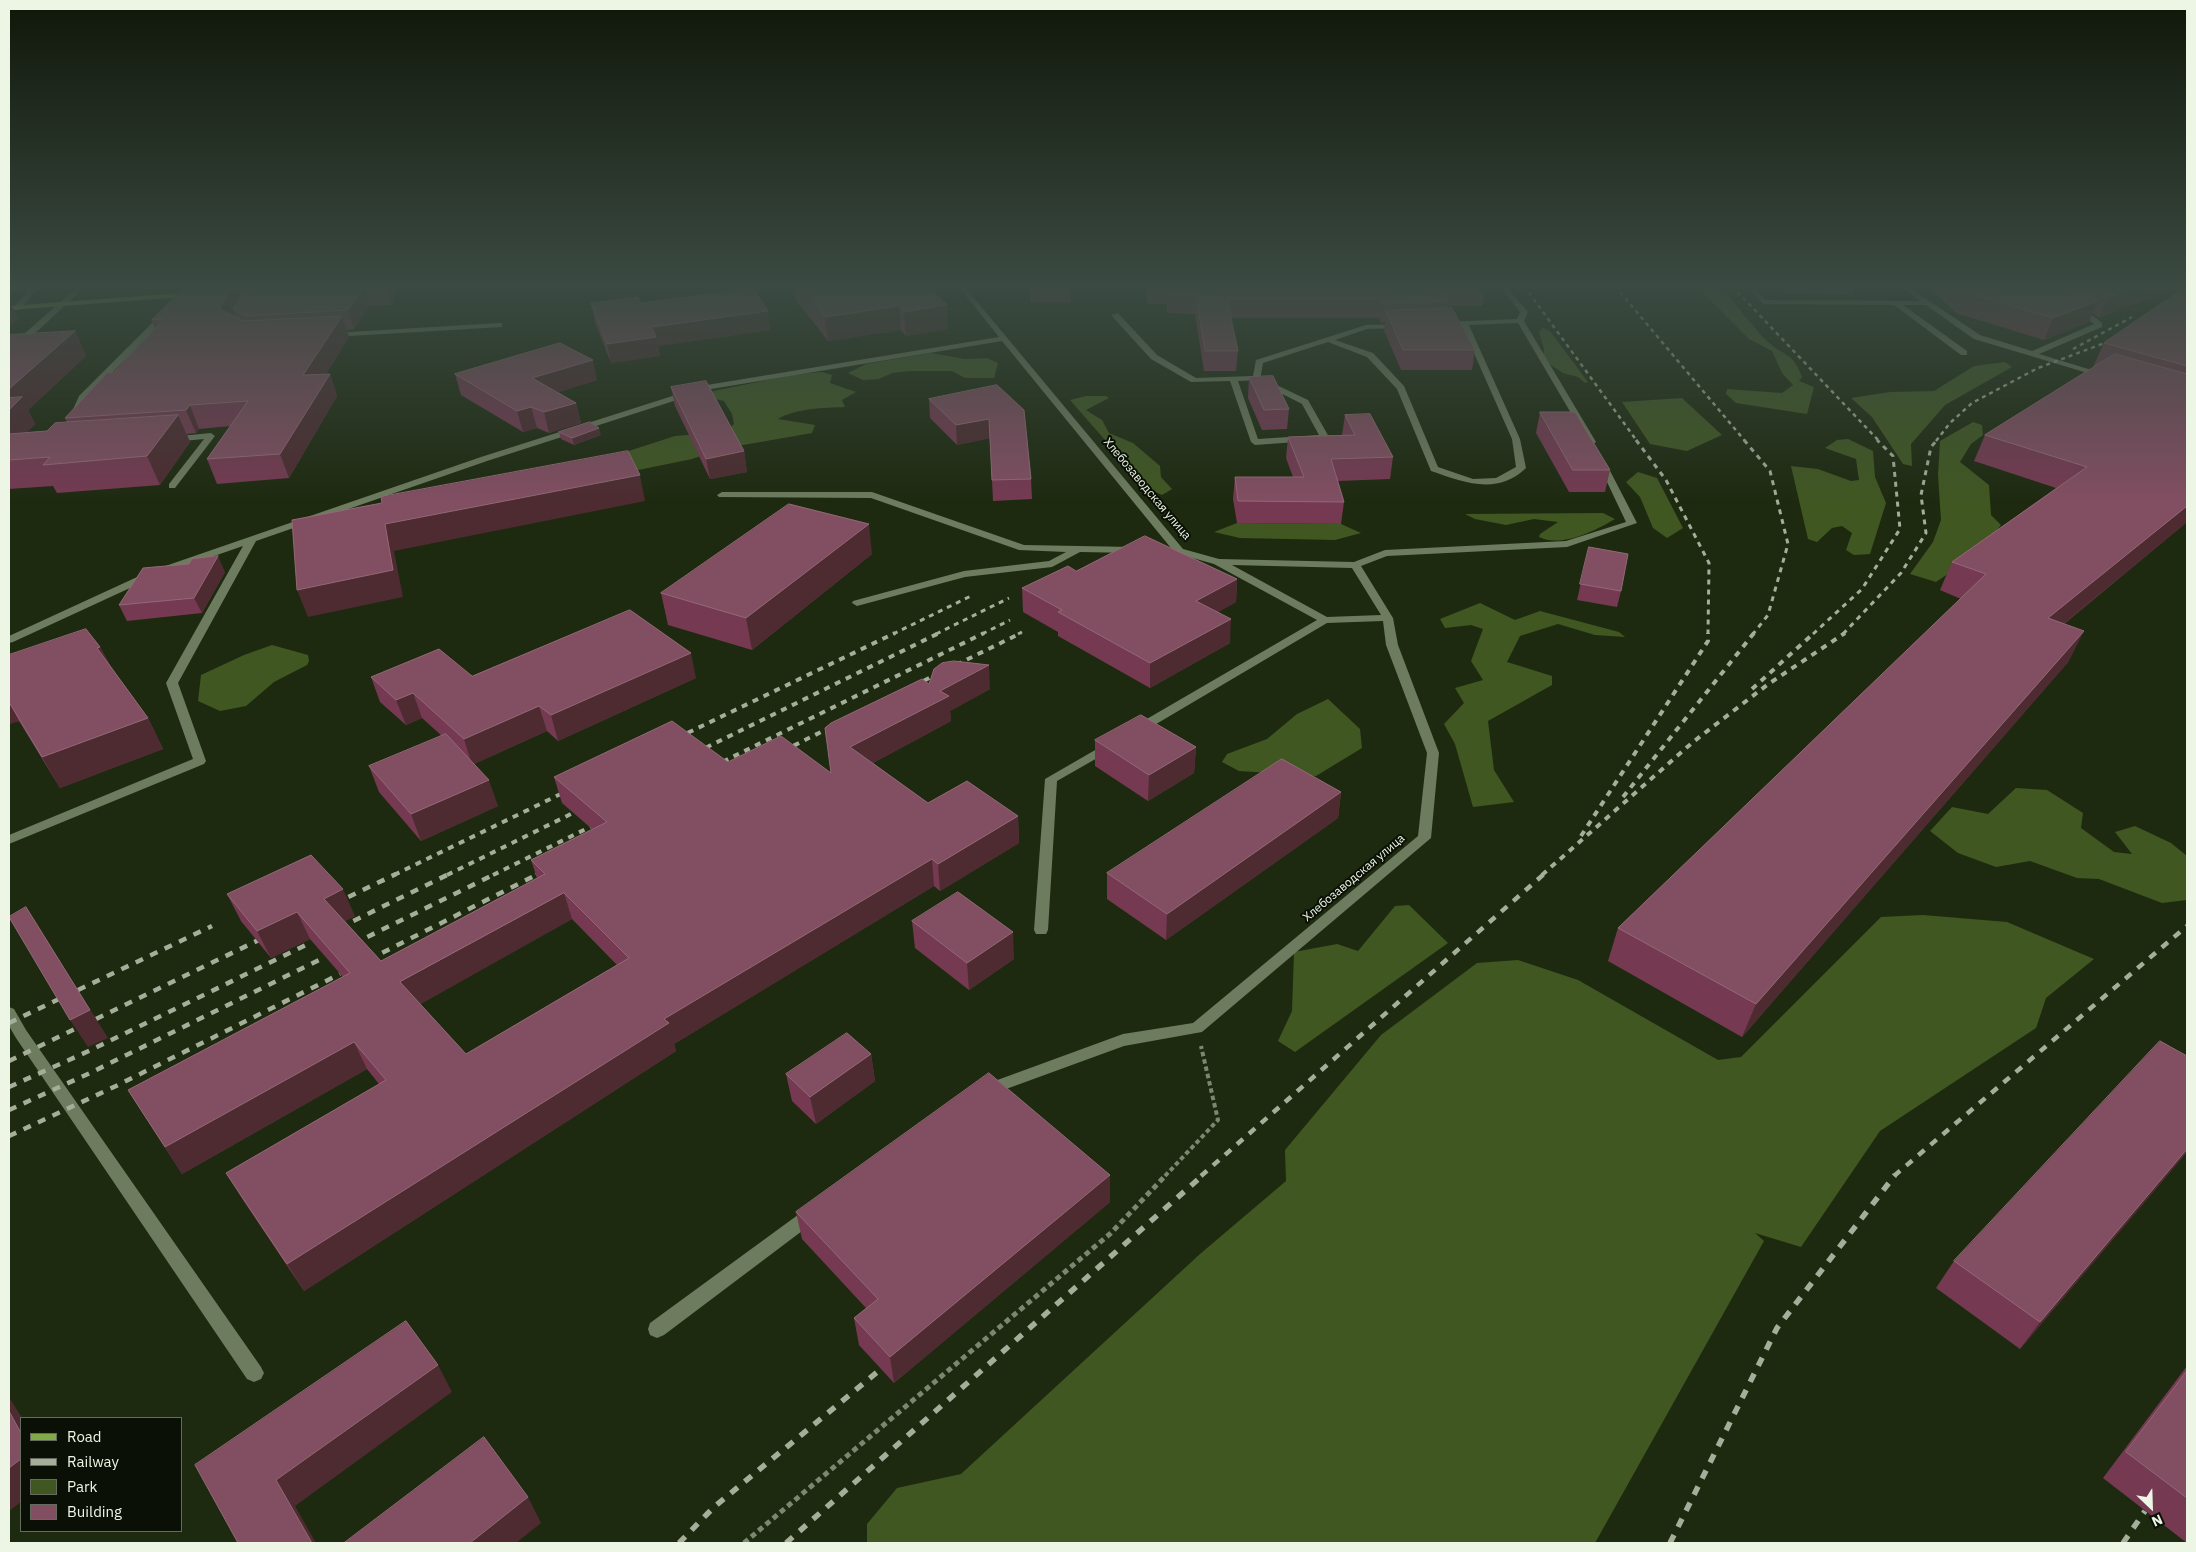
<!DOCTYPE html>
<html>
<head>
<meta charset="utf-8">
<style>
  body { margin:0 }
  #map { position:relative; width:2196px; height:1552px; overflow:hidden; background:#1e2a10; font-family:"IBM Plex Sans",sans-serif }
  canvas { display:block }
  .frame { position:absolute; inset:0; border:10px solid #edf6e5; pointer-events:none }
  .legend { position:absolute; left:20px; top:1417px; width:162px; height:115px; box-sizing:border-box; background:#0b1006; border:1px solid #656c5f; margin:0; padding:6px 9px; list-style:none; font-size:15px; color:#edf6e5 }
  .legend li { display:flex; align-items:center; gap:10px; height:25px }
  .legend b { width:25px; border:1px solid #656c5f }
  .north { position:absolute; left:2126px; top:1482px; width:50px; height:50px; -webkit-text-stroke:4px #0b1006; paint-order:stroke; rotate:156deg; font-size:14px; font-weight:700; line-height:20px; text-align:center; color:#edf6e5 }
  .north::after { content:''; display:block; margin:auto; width:18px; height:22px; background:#edf6e5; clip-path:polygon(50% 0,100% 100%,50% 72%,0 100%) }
</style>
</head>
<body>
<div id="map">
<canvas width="2196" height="1552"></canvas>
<div class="frame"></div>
<ul class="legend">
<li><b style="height:6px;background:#81a94a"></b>Road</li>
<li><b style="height:6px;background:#a4ae9a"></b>Railway</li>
<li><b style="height:14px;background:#405722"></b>Park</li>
<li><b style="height:14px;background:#824e62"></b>Building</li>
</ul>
<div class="north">N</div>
</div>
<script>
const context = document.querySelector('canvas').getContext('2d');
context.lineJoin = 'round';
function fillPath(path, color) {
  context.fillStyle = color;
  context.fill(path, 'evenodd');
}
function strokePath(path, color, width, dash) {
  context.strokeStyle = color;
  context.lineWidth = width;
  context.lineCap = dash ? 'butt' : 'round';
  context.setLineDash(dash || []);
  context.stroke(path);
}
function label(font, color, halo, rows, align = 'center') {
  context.font = font + ' "IBM Plex Sans",sans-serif';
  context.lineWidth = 4;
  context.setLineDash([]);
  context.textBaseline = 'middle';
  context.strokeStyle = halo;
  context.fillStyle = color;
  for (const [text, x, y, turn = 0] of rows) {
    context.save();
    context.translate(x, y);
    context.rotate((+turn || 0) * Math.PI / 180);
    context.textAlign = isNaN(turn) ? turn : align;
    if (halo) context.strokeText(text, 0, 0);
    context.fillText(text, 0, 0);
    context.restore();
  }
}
fillPath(new Path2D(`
  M1696,286H1721C1736,304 1751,325 1768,342C1784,357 1793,351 1802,377L1799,381L1814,387L1807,414L1736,403L1726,394L1727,389L1782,393L1793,385L1782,373L1772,351L1749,339Z
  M1543,327L1550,331L1588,382L1585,383L1578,377L1563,373L1543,360L1544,349L1539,332Z
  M931,353L965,359L987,358L998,363L994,378H965L952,371H910L892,373L879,379L863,380L848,373L866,364Z
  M2005,362L2012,367L1945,405L1911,444L1912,466L1903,464L1872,417L1851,398L1890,392L1934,391L1974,366Z
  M822,372L832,375L830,383L856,392L842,400L845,407C824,408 796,408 778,419L815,425L812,433L726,448L692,459L555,487L610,457L675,436L725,432L734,424L732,414L724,401L702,396L704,393L792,375Z
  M1086,396H1106L1109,398L1086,410L1102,420L1109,433L1133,443L1160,466L1161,477L1172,489L1162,495L1147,488L1070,400Z
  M1682,398L1722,435L1687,451L1650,444L1622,402Z
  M1973,422L1982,425L1983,435L1971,444L1960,462L1989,485L1991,515L2001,525C1984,550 1961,565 1936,582L1910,574L1933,542L1941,520L1938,475L1940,441Z
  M1848,439L1873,451L1875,477L1886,503L1870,554L1854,555L1846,550L1852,533L1842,526L1832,528L1817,542L1808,539L1791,466L1818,469L1851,481L1859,480L1856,459L1825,448L1837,440Z
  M1638,472L1657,478L1683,528L1667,538L1653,528L1640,497L1626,482Z
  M1603,513L1615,519C1595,531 1561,548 1539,537L1540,534L1558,522L1534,519L1506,525L1475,519L1465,514Z
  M1237,523L1341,524L1361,533L1335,540L1240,538L1214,532Z
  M1480,603L1515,620L1540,611L1619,632L1625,637L1595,635L1558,624L1520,636L1507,662L1552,676V685L1488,721L1494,770L1514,802L1473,807L1455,744L1444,724L1464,703L1455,688L1483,680L1471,661L1483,629L1471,625L1445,628L1440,619Z
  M272,645L308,655L309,661L307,665L274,682L246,706L220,711L198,701L201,675L244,655Z
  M1328,699L1360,729L1362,748L1316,776L1239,771L1222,762L1227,754L1267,739L1297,714Z
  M2016,788L2047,790L2083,813L2081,828L2114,852L2132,854L2115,832L2135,826L2171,843L2187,856V900L2162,903L2099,879L2077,878L2030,861L1996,867L1958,853L1930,831L1952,807L1988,814Z
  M1409,905L1448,943L1295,1052L1278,1041L1292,1011L1294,952L1337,944L1358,951L1395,906Z
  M1923,915L2007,922L2094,959L2046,998L2036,1028L1880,1131L1801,1247L1755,1233L1764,1241L1595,1543H867V1524L897,1488L961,1474L1200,1254L1286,1181L1285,1150L1381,1035L1477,963L1518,960L1578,980L1718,1060L1741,1057L1881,917Z`), '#405722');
strokePath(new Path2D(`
  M1165,1176L1218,1120L1201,1046`), '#7c8771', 4, [4.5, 3]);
strokePath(new Path2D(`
  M744,1543L1111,1233L1166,1175`), '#7c8771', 5, [5.5, 4]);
fillPath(new Path2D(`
  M35,286L39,288L37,289L20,310H14V306L29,291L9,292V288Z
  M79,286H86L17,350L9,351V347Z
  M958,286H964L1183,549L1219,559L1354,562L1385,550L1566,541L1626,522L1598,463L1602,460L1606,463L1637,523L1567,547L1387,556L1361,566L1393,618L1398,645L1439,753L1431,838L1202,1032L1124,1046L987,1096L981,1094L979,1090L981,1086L1123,1034L1193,1023L1418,836L1427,753L1386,645L1383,621L1327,623L1141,733H1133L1131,730L1133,727L1317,620L1214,564L1175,553L1002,341L711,389L487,461L256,541L178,683L206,761L204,764L9,844V835L193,759L166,683L243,546L156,576L13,642L9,643V636L148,572L481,457L707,385L999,337ZM1232,565L1352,568L1381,615L1327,617Z
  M1500,286H1506L1528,312L1524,321L1596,442L1592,445L1588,442L1518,323L1469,325L1520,439L1526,468C1497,496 1463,482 1431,471L1397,389L1367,357L1328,342L1263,363L1260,380L1238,381L1258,439L1319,435L1302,404L1261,383V379H1264L1308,400L1329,437L1325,440L1255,445L1251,442L1230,381L1191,382L1151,359L1111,315L1118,313L1157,355L1196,378L1253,376L1256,360L1366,325L1403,324V328H1400L1367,329L1335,340L1373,353L1404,386L1438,467L1473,479L1496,478L1516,467L1512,439L1462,326H1445L1441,324L1445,322L1517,319L1520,312Z
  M1747,286H1753L1765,300L1920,301L1900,286H1907L1980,335L2032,351L2094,324L2083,315L2074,312V308C2086,308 2093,316 2102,323V327L2039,354L2108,375L2101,377L1974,339L1926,305H1903L1967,351V355H1961L1894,305L1763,304Z
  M162,313L169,315L86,399L78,416H72L71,414L79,396Z
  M499,323H502V327L333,337L329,335L333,333Z
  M211,433L215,436L175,488H169V484L204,439L172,442L168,439L169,437Z
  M722,492H872L1024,545L1134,547L1139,550L1134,553L1080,552L1052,567L965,577L857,606L852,603L853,601L964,571L1049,561L1066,552L1019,550L871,498L719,497L717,495Z
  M1109,742L1113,743L1115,746L1113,749L1057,781L1048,930L1046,934H1036L1034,930L1045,779Z
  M9,1007L14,1009L26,1030L261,1367L264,1373L261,1379L254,1382L247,1379L16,1038L9,1026Z
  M812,1207L818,1209L821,1214L818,1219L664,1335L657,1338L650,1335L648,1329L650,1323L806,1209Z`), '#6d7b5e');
fillPath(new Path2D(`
  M193,292L197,294L196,296L9,310V306Z`), '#81a94a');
strokePath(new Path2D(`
  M1524,286L1637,441
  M1615,286L1745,441
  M1732,286L1879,441
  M2073,349L2132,317
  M1936,441L1950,423L1972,403L2038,368L2118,338`), '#a4ae9a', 2.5, [4, 4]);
strokePath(new Path2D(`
  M1636,440L1666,480L1709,563L1708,634
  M1744,440L1770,471L1788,544L1768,615L1753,634
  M893,634L971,596
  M936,634L1009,598
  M982,634L1010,620
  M1018,634L1022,632
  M1813,634L1862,589L1900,529L1893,456L1877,440
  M1843,634L1901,573L1926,533L1921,495L1931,447L1937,440`), '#a4ae9a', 3, [5, 5]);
strokePath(new Path2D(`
  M913,686L1021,633
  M1752,689L1814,633
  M677,738L895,633
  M783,751L839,723
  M695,753L939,633
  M712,767L984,633
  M1623,797L1754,633
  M1581,836L1708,641V633
  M394,875L573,788
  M447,875L573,813
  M493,875L602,821
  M536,875L548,869
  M1542,875L1693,742L1767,685L1845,633`), '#a4ae9a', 4, [6, 6]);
strokePath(new Path2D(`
  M334,904L396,874
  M339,928L449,874
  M353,944L495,874
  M368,960L538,874
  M78,990L212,926
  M96,1019L269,935
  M9,1023L59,999
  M9,1061L77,1028
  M9,1087L91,1050L312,942
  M9,1110L90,1073L325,957
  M9,1136L116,1086L340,974
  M1201,1176L1544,874
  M1894,1176L2187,926`), '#a4ae9a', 4.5, [8, 8]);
strokePath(new Path2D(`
  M679,1543L714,1507L881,1369
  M786,1543L1203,1175
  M1670,1543L1777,1328L1895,1175
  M2123,1543L2145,1511`), '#a4ae9a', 5.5, [9, 9]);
fillPath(new Path2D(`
  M186,286H401L391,305L369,306L354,329L347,330L349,337L326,374H330L337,396L289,478L217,484L207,459L230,426L199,429L196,433L187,434L190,442L160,485L57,493L53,486L9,489V335L75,331L86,356L28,410L35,424L27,432L47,431L67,422L65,418L114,372L155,329L152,320Z
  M794,286H927L948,329L906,336L901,330L828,341L796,300Z
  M1030,286H1071V303L1030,302Z
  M1145,286H1485L1486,287L1482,306H1448L1447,309L1475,350L1472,370H1401L1384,330L1385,322L1381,323L1379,318H1231L1238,351L1236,371H1204L1195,314L1167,313V304H1148Z
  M1776,286H1856L1853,295L1783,293Z
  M1924,286H2181L2099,318L2093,313L2089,322L2044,340L1956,313L1938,296Z
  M2187,286V522L2064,624L2069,661L1742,1037L1608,961L1618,928L1961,599L1940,590L1952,562L2056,488L1974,461L1985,435L2093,367L2104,343Z
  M591,303H640L768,311L770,330L658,346L660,356L611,363L595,322Z
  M455,374L597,380L558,392L576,403L581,423L549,433L537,428L523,432L461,395Z
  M1249,377L1289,409L1287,429L1262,430L1248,398Z
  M671,387L744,451L747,472L710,479L675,406Z
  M929,399L1024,410L1031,479L1032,499L993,501L990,438L957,445L930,418Z
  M1540,412L1610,470L1605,492H1569L1536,433Z
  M1345,415L1393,457L1390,479L1338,481L1344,502L1341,524L1237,523L1233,499L1235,477H1293L1286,458L1288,437L1342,435Z
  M559,432L601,435L574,445L561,439Z
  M1589,547L1621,591L1617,607L1577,600Z
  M872,554L752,650L668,625L661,593Z
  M1076,571L1237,579L1236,602L1218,612L1230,643L1150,688L1058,636V632L1023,612L1022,588Z
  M225,572L202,613L127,621L119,605Z
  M100,647L111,667L148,718L163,749L60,788L19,721L9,724V655Z
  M472,676L696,678L558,741L547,731L474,764L498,806L421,841L379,792L369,766L442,736L422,718L406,725L380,702L371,677Z
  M929,684L990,689L950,711L951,721L873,763L928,803L1018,816L1019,843L940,891L934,886L674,1044L676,1051L304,1291L243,1200L226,1173L379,1084L367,1069L182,1174L128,1090L343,977L310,939L271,958L241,921L227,894L355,916L345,921L381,961L537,878L531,860L592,829L562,803L554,777L728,762L831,773ZM572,919L617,965L466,1054L420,1004Z
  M1095,740L1196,747L1194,773L1148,801L1095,766Z
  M1341,792L1338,818L1166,940L1107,899V873Z
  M912,921L1014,959L969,990L915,948Z
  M871,1054L875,1081L816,1124L792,1101L786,1074Z
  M2187,1152L2020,1349L1936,1288L1954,1261Z
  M1110,1202L894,1383L859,1345L854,1318L866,1308L802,1239L796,1212Z
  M2187,1366V1543L2103,1478Z`), '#753a52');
fillPath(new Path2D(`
  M209,286H260L233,309L236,315L228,331Z
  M386,286H401L391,305Z
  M2137,286H2181L2099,318L2108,297Z
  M364,287L369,306L354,329L348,310Z
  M9,300L18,319L9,327Z
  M2098,301L2089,322L2044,340L2053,318Z
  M947,305L948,329L906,336L904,312Z
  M899,306L901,330L828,341L825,317Z
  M768,311L770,330L658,346L660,356L611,363L607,344L652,327Z
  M342,316L349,337L311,398L303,375Z
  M75,331L86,356L28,410L35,424L9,452V389Z
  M593,360L597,380L538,399L532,378Z
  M330,374L337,396L289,478L280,454Z
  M576,403L581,423L549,433L544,412Z
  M190,405L199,429L196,433L186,410Z
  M531,407L537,428L523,432L517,411Z
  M178,415L190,442L160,485L147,456Z
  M989,419L990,438L957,445L956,425Z
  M599,428L601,435L574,445L572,438Z
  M744,451L747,472L710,479L706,459Z
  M640,475L645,501L394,551L403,597L308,617L297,590L385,524Z
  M2187,506V522L2034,648L2048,618Z
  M869,524L872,554L752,650L746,618Z
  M218,556L225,572L202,613L194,598Z
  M1237,579L1236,602L1195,625L1196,601Z
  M1231,619L1230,643L1150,688V663Z
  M2084,631L2069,661L1742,1037L1756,1004Z
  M100,647L116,677L97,648Z
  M691,653L696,678L558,741L551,715Z
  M989,665L990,689L950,711L951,721L854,773L850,747L940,691Z
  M413,693L422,718L406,725L396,700Z
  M9,702L19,721L9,724Z
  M539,706L547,731L472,765L464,739Z
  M148,718L163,749L60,788L42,757Z
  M1196,747L1194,773L1148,801L1149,775Z
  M489,780L498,806L421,841L411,814Z
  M1341,792L1338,818L1166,940L1167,914Z
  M1018,816L1019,843L940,891L938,864Z
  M932,859L934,886L674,1044L676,1051L304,1291L287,1264L664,1019Z
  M343,889L355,916L337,925L324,899Z
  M564,893L572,919L412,1009L400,982Z
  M297,912L310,939L271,958L257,931Z
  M1013,932L1014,959L969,990L967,963Z
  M43,934L108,1038L88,1047L70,1020Z
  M354,1042L367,1069L182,1174L165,1147Z
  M871,1054L875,1081L816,1124L810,1097Z
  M2187,1149V1152L2020,1349L2040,1322Z
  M1110,1175V1202L894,1383L890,1357Z
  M438,1365L452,1392L295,1506L316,1543H312L276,1480Z
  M9,1397L22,1418L21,1433L9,1411Z
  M21,1459V1502L9,1511V1468Z
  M528,1497L541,1523L516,1543H470Z`), '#4d2b31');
const building = new Path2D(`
  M186,286H232L220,309L243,321L342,316L303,375L330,374L280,454L207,459L248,401L190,405L186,410L65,418L107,373L114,372L164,319L152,320Z
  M247,286H386L364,287L348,310L246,316L233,309L245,288Z
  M800,286H927L947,305L904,312L899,306L825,317Z
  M1165,286H1485L1486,287H1441L1448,301L1383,304L1381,299H1227L1238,351H1205L1196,295H1167L1168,286Z
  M1957,286H2062L2091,295L2098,301L2053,318L1964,292Z
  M2091,286H2137L2108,297L2099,288Z
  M2187,286V366L2104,343Z
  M753,288L768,311L652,327L656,337L607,344L591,303L638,297L640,303Z
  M1452,308L1475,350H1403L1386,311Z
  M75,331L9,389V335Z
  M560,343L593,360L532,378L576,403L544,412L531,407L517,411L455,374Z
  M2115,354L2187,374V506L2048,618L2084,631L1756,1004L1618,928L1986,574L1952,562L2087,467L1985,435Z
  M1273,376L1289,409L1264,410L1249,377Z
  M706,381L744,451L706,459L671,387Z
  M997,385L1024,410L1031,479L992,480L989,419L956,425L929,399Z
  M22,397L9,410V398Z
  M1540,412H1575L1610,470H1573Z
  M1370,414L1393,457L1331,459L1344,502L1238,501L1235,477H1304L1288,437L1355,435L1345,415Z
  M178,415L147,456L43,465L50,457L9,460V434L47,431L55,423Z
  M590,422L599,428L572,438L559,432Z
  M628,451L640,475L385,524L393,570L297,590L292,520L382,503L381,497Z
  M789,504L869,524L746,618L661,593Z
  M1145,536L1237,579L1196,601L1231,619L1150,663L1058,612L1062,610L1022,588L1068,566L1076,571Z
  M1589,547L1628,554L1621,591L1580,584Z
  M218,556L194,598L119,605L143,568L189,564L192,559Z
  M630,610L691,653L551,715L539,706L464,739L413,693L396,700L371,677L439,649L472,676Z
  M86,629L100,647L97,648L148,718L42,757L9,702V655Z
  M954,661L989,665L940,691L949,696L850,747L928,803L967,781L1018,816L938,864L932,859L664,1019L669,1023L287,1264L226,1173L386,1080L354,1042L165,1147L128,1090L350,973L297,912L257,931L227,894L311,855L343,889L324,899L381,961L545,874L531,860L607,822L554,777L672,721L728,762L781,736L831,773L825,728L831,723L922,679L929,684L934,669L942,663ZM564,893L629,958L466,1054L400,982Z
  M1141,715L1196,747L1149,775L1095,740Z
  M446,734L489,780L411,814L369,766Z
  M1282,759L1341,792L1167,914L1107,873Z
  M958,892L1013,932L967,963L912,921Z
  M26,907L90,1010L70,1020L9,917Z
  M847,1033L871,1054L810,1097L786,1074Z
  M2160,1041L2187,1056V1149L2040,1322L1954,1261Z
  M989,1073L1110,1175L890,1357L854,1318L878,1299L796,1212Z
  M406,1321L438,1365L276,1480L312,1543H238L195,1465Z
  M2187,1371V1498L2126,1452Z
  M9,1411L21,1433V1459L9,1468Z
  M484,1437L528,1497L470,1543H344Z`);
fillPath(building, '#824e62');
strokePath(building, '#936976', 1);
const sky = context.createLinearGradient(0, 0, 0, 503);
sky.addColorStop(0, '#101709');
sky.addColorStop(0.57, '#3b4a42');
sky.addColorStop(1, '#3b4a4200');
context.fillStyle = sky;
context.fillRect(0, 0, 2196, 503);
label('12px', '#edf6e5', '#0b1006', [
  ["Хлебозаводская улица",1147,489,50],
  ["Хлебозаводская улица",1354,878,-40]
]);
</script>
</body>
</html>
